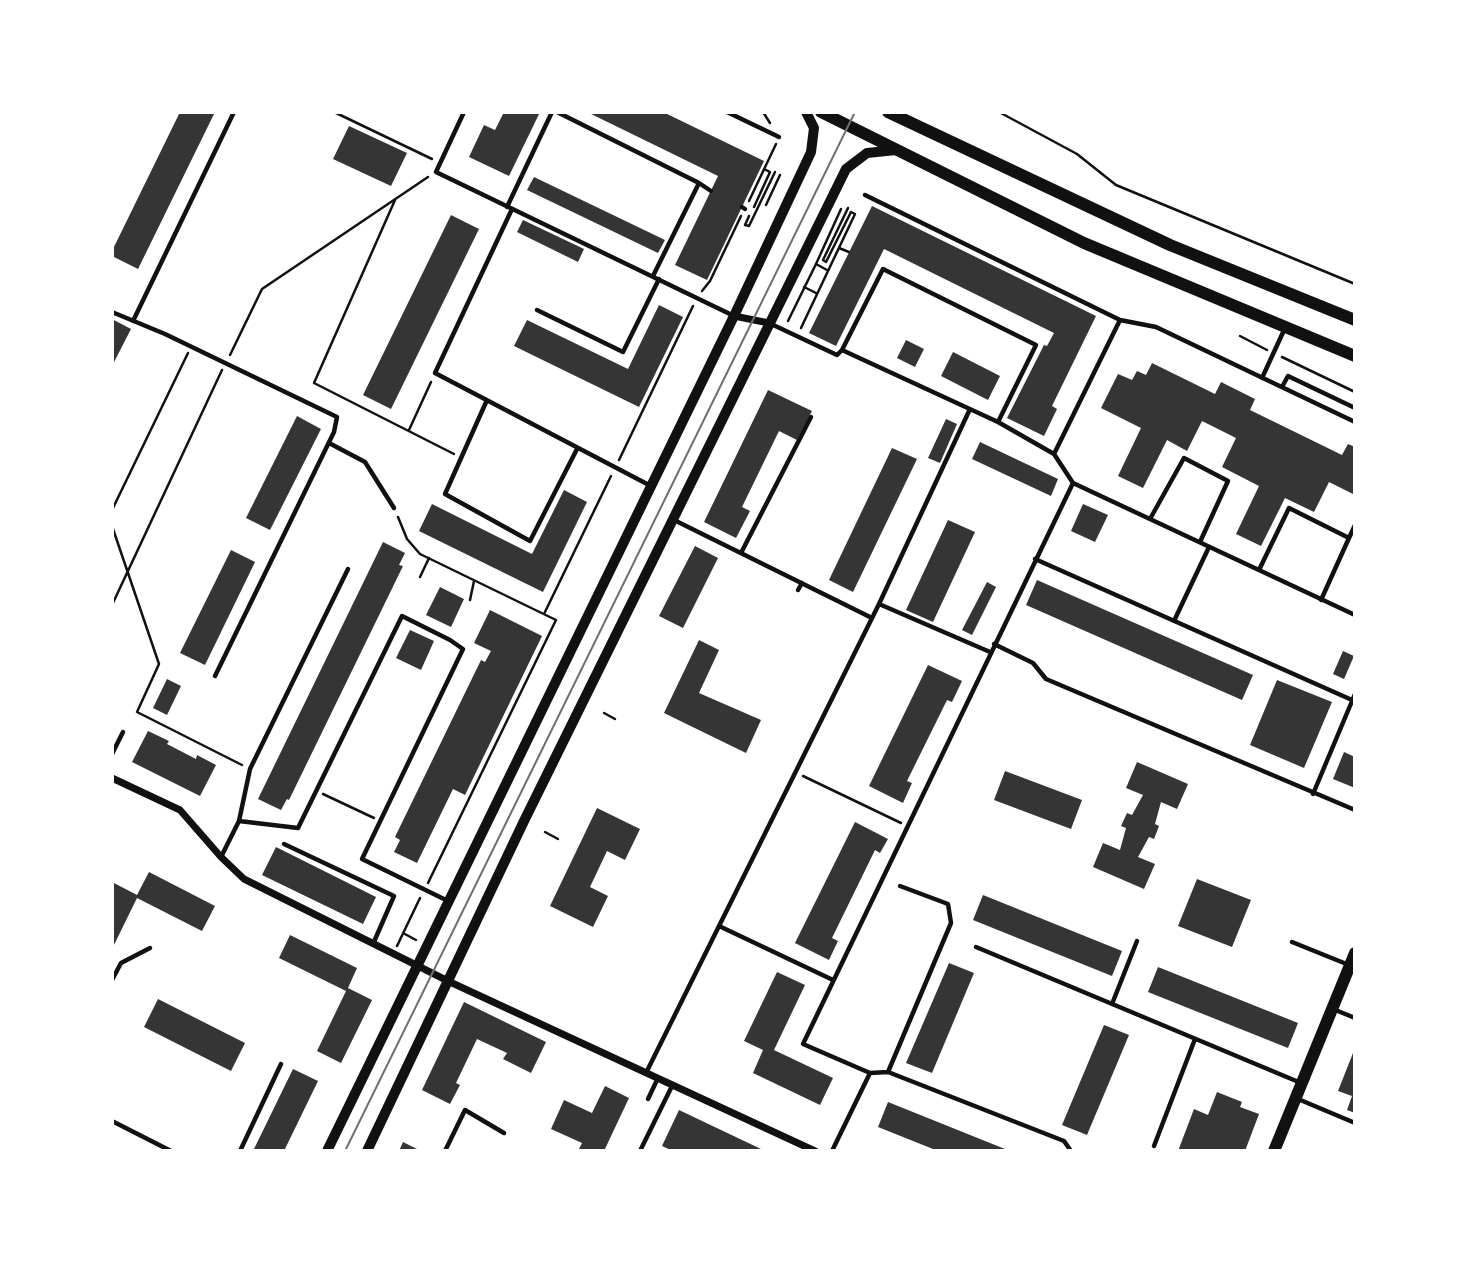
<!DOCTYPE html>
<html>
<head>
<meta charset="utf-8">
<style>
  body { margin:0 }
  #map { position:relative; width:1467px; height:1263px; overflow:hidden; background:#fff; font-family:Commissioner,sans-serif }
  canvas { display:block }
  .frame { position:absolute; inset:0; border:114px solid #fff; pointer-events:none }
</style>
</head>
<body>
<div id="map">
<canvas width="1467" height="1263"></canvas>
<div class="frame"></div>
</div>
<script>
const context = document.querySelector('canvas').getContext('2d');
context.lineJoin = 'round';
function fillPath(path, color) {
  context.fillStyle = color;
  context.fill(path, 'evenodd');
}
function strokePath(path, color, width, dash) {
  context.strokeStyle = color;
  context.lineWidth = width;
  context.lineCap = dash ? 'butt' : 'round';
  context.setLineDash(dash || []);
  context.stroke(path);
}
fillPath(new Path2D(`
  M180,112H215L138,269L112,256V251Z
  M504,112H540L509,176L469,157L484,125L495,130Z
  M587,112H663L764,161L707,280L675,265L718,176Z
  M349,126L407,153L391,186L333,159Z
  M534,177L665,240L658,253L527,190Z
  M872,206L1096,316L1052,406L1057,409L1044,436L1007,418L1044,345L1047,346L1054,333L884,249L836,346L809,333Z
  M451,215L479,229L391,409L363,395Z
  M523,220L584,249L578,262L517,232Z
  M659,305L683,317L639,407L514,346L527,320L628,369Z
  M112,319L131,329L112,366Z
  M906,340L924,349L915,367L897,358Z
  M953,352L1000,376L988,400L941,376Z
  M1152,363L1215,394L1221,382L1255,399L1250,410L1342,455L1348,444L1355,447V495L1329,482L1314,512L1285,498L1261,546L1236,534L1259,486L1222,467L1236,438L1202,421L1187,451L1167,440L1143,488L1118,476L1141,428L1101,408L1118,374L1132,380L1137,371L1146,375Z
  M768,390L812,411L797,440L779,431L742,507L750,511L736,538L704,522Z
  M297,416L321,429L270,530L246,518Z
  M946,419L957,424L940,463L928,458Z
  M980,442L1058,479L1051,496L972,459Z
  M892,448L917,459L853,592L829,580Z
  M564,490L587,502L543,592L419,531L432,504L532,554Z
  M1083,504L1108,515L1095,542L1071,531Z
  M948,520L975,532L933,622L906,610Z
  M383,542L405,553L399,565L403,566L289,800L287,799L281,810L258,799Z
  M695,546L718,558L683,628L659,616Z
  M231,550L255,562L205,665L180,653Z
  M1037,580L1253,675L1242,700L1026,605Z
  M987,582L996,587L972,635L962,630Z
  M440,587L464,599L451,627L426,615Z
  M490,610L542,636L465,795L453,789L417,863L394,852L400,840L395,837L481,660L485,662L491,651L474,643Z
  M410,630L434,641L421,670L396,658Z
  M699,640L719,650L699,693L761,720L746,753L664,713Z
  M1343,651L1354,656L1344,679L1333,674Z
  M928,665L962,681L952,702L947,700L907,781L912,783L903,803L869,786Z
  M167,679L181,686L167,715L153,708Z
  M1277,680L1332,702L1304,768L1250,745Z
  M148,731L169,741L167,744L196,759L197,755L216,765L200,796L132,762Z
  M1344,752L1355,757V788L1333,779Z
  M1137,762L1188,784L1177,809L1161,802L1155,824L1159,826L1154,839L1149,837L1138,857L1155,864L1144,889L1093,867L1103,843L1120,850L1126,828L1121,826L1127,813L1132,815L1143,795L1126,788Z
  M1005,771L1082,800L1071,829L994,800Z
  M597,808L640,829L625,860L607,851L590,887L608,896L593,927L550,906Z
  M855,822L888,839L880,853L875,850L832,938L838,941L829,960L795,943Z
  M276,847L376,897L363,924L262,875Z
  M149,872L215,906L202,931L137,898L112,949V887L114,883L137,895Z
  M1197,879L1251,900L1232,947L1178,926Z
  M983,895L1122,951L1112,976L973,920Z
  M290,935L357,968L348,988L372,1000L341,1063L317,1051L346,991L279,958Z
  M949,963L974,973L932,1073L906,1063Z
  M1158,967L1298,1023L1288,1048L1148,992Z
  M777,972L805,985L774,1050L833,1078L820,1105L753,1073L763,1050L744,1041Z
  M158,999L245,1043L231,1071L144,1027Z
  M464,1002L546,1042L531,1073L503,1059L507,1053L477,1039L456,1083L460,1085L450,1104L422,1090Z
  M1104,1025L1129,1035L1087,1135L1062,1125Z
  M1355,1048V1113L1347,1110L1352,1096L1338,1091Z
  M293,1069L318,1081L284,1151H253Z
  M605,1086L629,1098L604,1151H578L582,1143L551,1129L564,1100L592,1113Z
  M1217,1092L1242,1102L1240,1107L1259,1114L1245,1151H1178L1194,1109L1208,1115Z
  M888,1102L1010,1151H938L878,1127Z
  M679,1110L761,1149L760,1151H673L662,1146Z
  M403,1142L421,1151H399Z`), '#353535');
strokePath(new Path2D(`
  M334,112L432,159
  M763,112L770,123
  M999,112L1077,154L1116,185L1355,284
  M395,200L314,383L454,454
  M749,201L776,144
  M766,205L780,175
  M754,207L770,172L764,169
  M749,216L745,225L749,226L775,172
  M839,248L849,252
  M827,270L816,264L841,209
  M804,287L816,293
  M702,291L710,281L741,216
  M788,321L816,264
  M801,328L855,214L851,212L826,262L823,260L848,208
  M1240,336L1267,350
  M230,355L262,289L428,177
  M1282,357L1355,392
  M409,430L431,382
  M619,460L693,306
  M112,510L188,353
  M398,517L407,539L420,554L556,620L428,883
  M112,526L159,664L137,712L242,765
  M420,577L429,558
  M470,600L474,581
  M112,605L222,370
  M544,614L611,476
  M604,713L615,719
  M803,776L901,823
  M323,794L374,818
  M545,832L558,839
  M403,933L416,940
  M397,946L420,898`), '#111', 2.5);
strokePath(new Path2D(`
  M464,112L436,172L734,316
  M557,112L699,183L653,276
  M727,112L779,137
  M699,183L711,191
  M865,195L1120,320L1054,454
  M507,207L552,112
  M742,207L745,209
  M512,209L435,373L649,485
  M537,310L623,352L659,279
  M112,312L165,334L337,417L334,432L215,676
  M1120,320L1156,327L1355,422
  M133,321L234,112
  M769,323L837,355L842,350L883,269L1036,345L998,422
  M842,350L998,422L1054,454L1073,483
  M1262,378L1285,328
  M1282,387L1288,376L1355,408
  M487,400L445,494L530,541L577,449
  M329,443L365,462L394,508
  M672,519L872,618
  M1150,519L1184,458L1228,481L1200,542
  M1349,538L1355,525
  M741,553L811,417
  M1035,559L1352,700
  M1259,570L1289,508L1349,538L1321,600
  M798,590L802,583
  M879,604L970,409
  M1174,621L1209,547
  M994,644L1033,663L1046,679L1355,810
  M112,754L123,732
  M1313,794L1355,694
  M239,821L250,769L348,569
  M284,844L394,896L373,944
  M221,857L239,821L298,828L402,616L450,640L463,649L362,859L448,901
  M719,926L833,980
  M1292,942L1349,965
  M976,947L1301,1083
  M112,980L121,963L150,948
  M1112,1004L1137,941
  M1333,1009L1355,1018
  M647,1071L879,604L990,652
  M888,1072L951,923L948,904L900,886
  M870,1073L888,1072L1064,1141L1071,1151
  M648,1099L658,1078
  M1298,1099L1355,1123
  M112,1121L171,1151
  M1154,1146L1195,1039
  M240,1151L281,1064
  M445,1151L465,1110L504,1133
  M640,1151L673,1084
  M832,1151L870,1073L803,1044L1073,483L1355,615`), '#111', 4.5);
strokePath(new Path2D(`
  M734,316L769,323
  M112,778L180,810L221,857L244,879L450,982L815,1151`), '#111', 7);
strokePath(new Path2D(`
  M327,1151L734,316L811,152L814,128L806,112
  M367,1151L524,821L846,169L867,153L896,150`), '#111', 10);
strokePath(new Path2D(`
  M1274,1151L1355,953`), '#111', 12);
strokePath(new Path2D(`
  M821,112L1084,243L1355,356
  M888,112L1170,245L1355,320`), '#111', 12);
strokePath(new Path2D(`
  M345,1151L855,112`), '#707070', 2);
</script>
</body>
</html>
